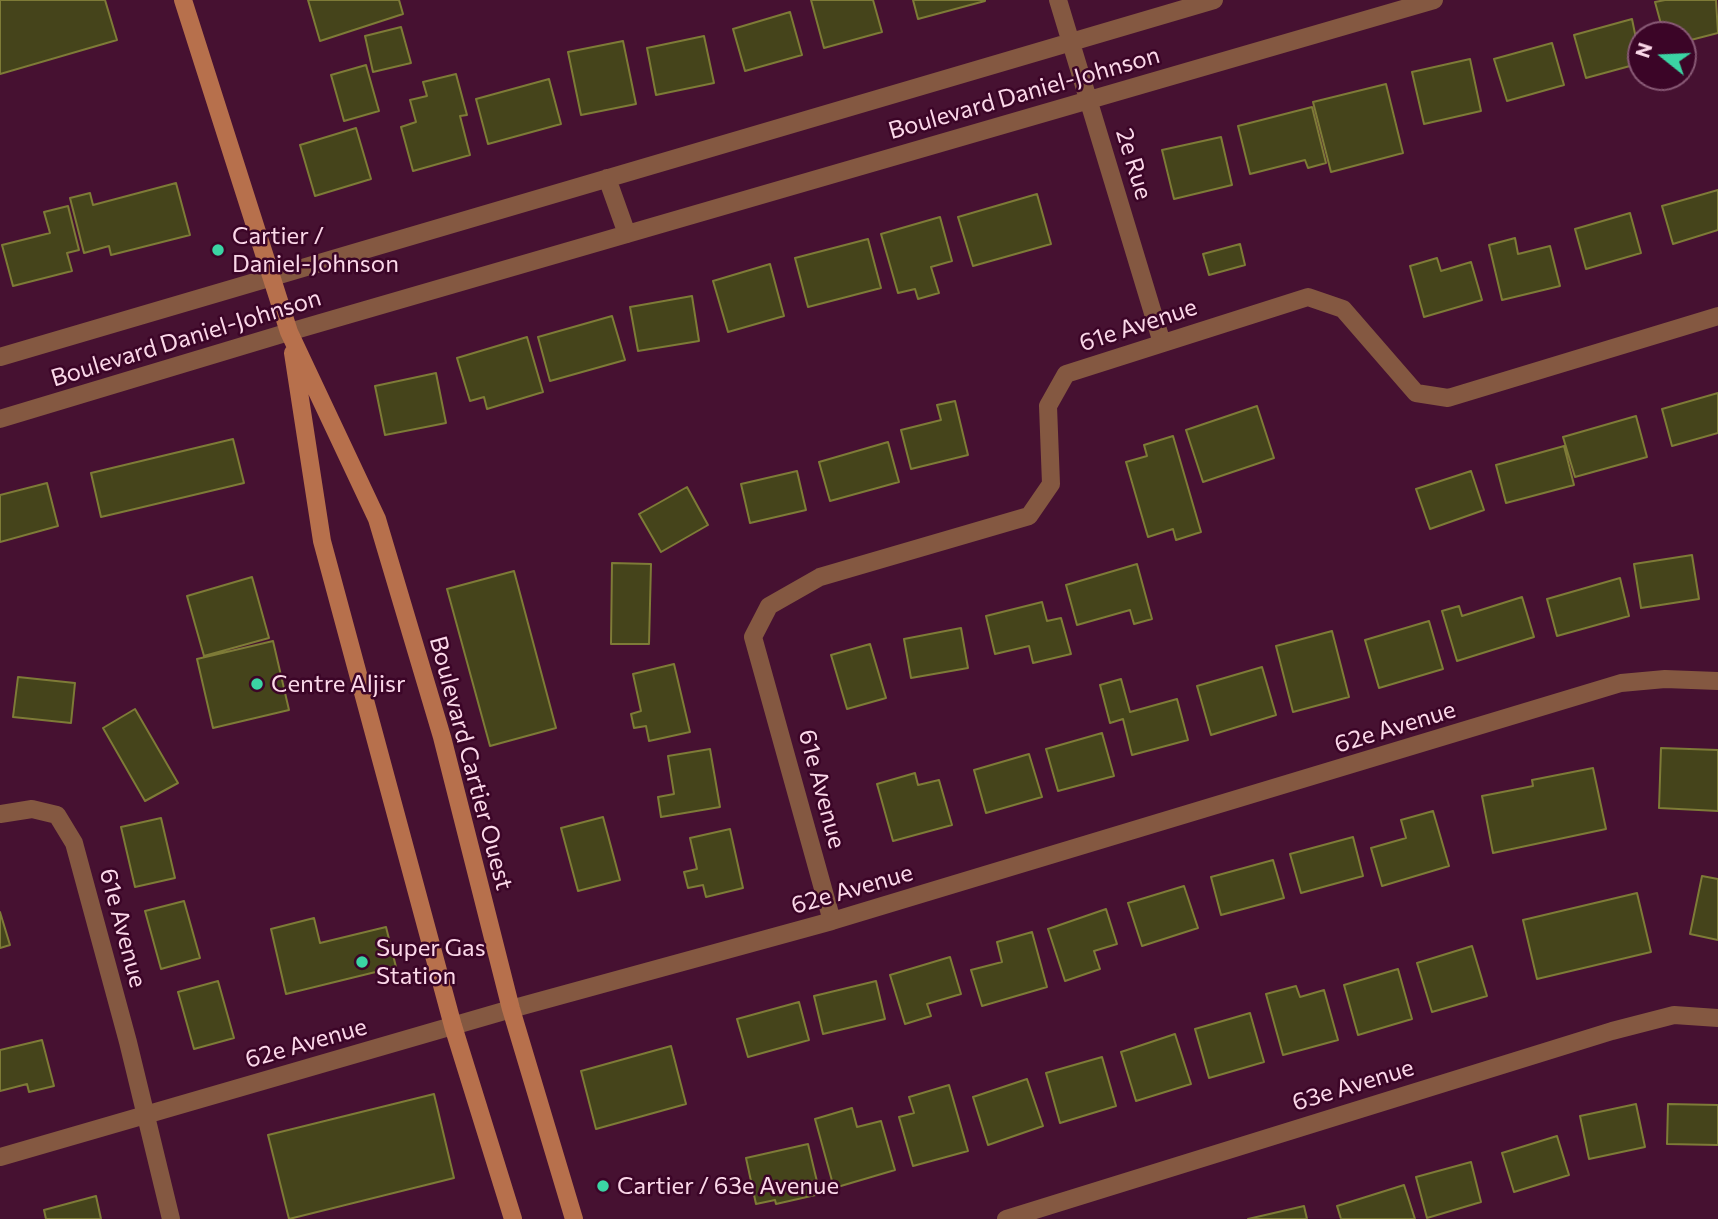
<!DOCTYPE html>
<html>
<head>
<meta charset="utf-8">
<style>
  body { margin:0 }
  #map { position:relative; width:1718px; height:1219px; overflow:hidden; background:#461131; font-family:Commissioner,sans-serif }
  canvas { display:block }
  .north { position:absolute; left:1627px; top:21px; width:70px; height:70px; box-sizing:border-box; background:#3b0527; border:2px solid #885975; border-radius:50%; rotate:288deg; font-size:19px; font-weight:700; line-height:28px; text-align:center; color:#fbd8e9 }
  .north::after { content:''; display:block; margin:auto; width:24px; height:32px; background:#3bd4a4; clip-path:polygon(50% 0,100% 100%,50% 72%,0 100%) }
</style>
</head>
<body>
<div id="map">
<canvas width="1718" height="1219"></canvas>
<div class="north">N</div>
</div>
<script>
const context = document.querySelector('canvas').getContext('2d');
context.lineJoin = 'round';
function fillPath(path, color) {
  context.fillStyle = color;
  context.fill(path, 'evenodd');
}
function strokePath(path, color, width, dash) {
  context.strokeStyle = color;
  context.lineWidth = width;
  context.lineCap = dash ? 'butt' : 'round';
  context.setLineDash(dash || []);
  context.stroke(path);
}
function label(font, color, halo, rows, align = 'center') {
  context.font = font + ' Commissioner,sans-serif';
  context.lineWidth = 5;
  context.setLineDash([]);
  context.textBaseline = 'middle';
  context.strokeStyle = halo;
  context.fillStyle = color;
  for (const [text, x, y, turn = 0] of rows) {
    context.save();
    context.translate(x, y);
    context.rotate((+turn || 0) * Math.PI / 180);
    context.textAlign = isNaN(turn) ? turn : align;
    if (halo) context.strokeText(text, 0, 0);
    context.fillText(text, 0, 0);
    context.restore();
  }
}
const building = new Path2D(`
  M0,0H105L117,40L0,74Z
  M308,0H399L403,14L320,41Z
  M811,0H873L882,32L824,48Z
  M913,0H985V1L918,19Z
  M1665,0H1716L1718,33L1683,42V35H1664L1655,2Z
  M790,12L802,55L745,71L733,29Z
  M1632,19L1641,63L1586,78L1574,35Z
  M401,27L411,63L373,72L365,36Z
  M704,36L714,83L656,95L647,48Z
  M623,41L636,104L581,115L568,52Z
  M1552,43L1564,85L1507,101L1494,59Z
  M1470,59L1481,111L1424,124L1412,72Z
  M366,65L379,111L344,121L331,75Z
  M456,74L467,115L460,116L470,155L413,171L401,127L416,122L410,100L427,96L423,82Z
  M549,79L561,124L488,144L476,99Z
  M1386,84L1403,153L1331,172L1313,102Z
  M1312,107L1326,163L1308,168L1305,160L1250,174L1238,126Z
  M356,128L371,179L315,196L300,145Z
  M1221,137L1232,185L1174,199L1162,150Z
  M176,183L190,235L111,255L109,246L84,253L70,198L90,193L93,205Z
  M1718,190V230L1673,244L1662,206Z
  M1037,194L1051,244L973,266L958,217Z
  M68,206L79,250L67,253L72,271L13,286L2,245L50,233L44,212Z
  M1630,213L1641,253L1586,269L1575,229Z
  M940,217L952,261L931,267L939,293L918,299L915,289L898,293L881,234Z
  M1515,238L1518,254L1550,246L1560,286L1502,300L1489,245Z
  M868,239L881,288L808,307L795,258Z
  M1240,244L1245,265L1209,275L1203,254Z
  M1437,258L1441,271L1471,262L1482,300L1424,317L1410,266Z
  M770,264L784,316L728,332L713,281Z
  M692,296L699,341L638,351L630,307Z
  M612,316L625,360L550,381L538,337Z
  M527,337L543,392L487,409L484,397L470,401L457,358Z
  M436,373L446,423L385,435L375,386Z
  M1718,393V433L1672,446L1662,409Z
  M955,401L968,455L911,469L901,430L941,420L937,405Z
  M1257,406L1274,458L1203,482L1186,430Z
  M1636,416L1647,457L1575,477L1563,437Z
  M1173,436L1201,532L1176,540L1173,529L1148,537L1126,462L1147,456L1144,445Z
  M233,439L244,483L101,517L91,473Z
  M888,442L899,482L830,501L819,462Z
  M1564,446L1574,485L1506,503L1496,465Z
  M797,471L806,510L750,523L741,484Z
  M1471,471L1484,510L1430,529L1416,489Z
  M47,483L58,526L0,542V495Z
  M687,487L708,525L661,552L639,514Z
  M1692,555L1699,599L1641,608L1634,564Z
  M612,563L651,564L649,644H611Z
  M1137,564L1152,619L1134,624L1130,610L1077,625L1066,585Z
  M514,571L556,728L490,746L447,589Z
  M252,577L269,638L204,656L187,596Z
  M1620,578L1629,616L1557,636L1547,599Z
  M1522,597L1534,637L1457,661L1442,611L1459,606L1462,616Z
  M1042,602L1047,621L1061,618L1071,654L1033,663L1029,646L995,654L986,616Z
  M1429,621L1443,669L1379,688L1365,640Z
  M961,628L968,668L911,678L904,639Z
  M1332,631L1349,697L1293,712L1276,646Z
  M273,641L289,710L213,728L197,659Z
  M870,644L886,698L847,709L831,655Z
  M674,664L690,732L649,741L646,726L634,728L631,714L641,711L633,674Z
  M1262,667L1276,715L1211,735L1197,686Z
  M18,677L75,683L71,723L13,717Z
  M1121,679L1130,712L1177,699L1188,740L1132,755L1123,719L1110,723L1100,685Z
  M135,709L178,783L145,801L103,728Z
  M1102,733L1114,776L1058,791L1046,749Z
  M1661,748L1718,750V811L1659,808Z
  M710,749L720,807L661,817L658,797L674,794L668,756Z
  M1029,754L1042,797L986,813L974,770Z
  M1593,768L1606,829L1493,853L1482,796L1533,786L1532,780Z
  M915,773L918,785L939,780L952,825L893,841L877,784Z
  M1433,811L1449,866L1382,886L1371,848L1406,838L1401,820Z
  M603,817L620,880L578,891L561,828Z
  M161,818L175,878L135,887L121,827Z
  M730,829L743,888L706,897L703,885L688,888L684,872L697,869L690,838Z
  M1353,837L1363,876L1301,893L1290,854Z
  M1273,860L1284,898L1221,915L1211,877Z
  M1702,876L1718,879V940L1690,934Z
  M1184,886L1198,928L1142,946L1128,903Z
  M1637,893L1651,952L1537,979L1523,920Z
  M184,901L200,958L161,969L145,911Z
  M1106,909L1117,944L1094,951L1100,969L1065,981L1048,929Z
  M0,912L10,945L0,948Z
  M314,918L320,943L386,927L396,967L286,994L271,929Z
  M1032,932L1047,987L982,1006L971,970L1002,962L997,942Z
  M1472,946L1487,996L1432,1012L1417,963Z
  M950,957L961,994L927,1004L931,1016L905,1024L890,975Z
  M1398,969L1412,1019L1358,1035L1344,985Z
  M218,981L234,1038L194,1049L178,992Z
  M876,981L885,1019L823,1034L814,996Z
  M1296,986L1300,997L1324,990L1338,1040L1283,1055L1266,994Z
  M799,1002L809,1040L748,1057L737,1019Z
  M1250,1013L1264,1062L1209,1078L1195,1029Z
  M1175,1034L1191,1084L1136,1101L1121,1052Z
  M42,1040L54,1086L29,1092L27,1084L0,1091V1050Z
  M671,1046L686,1104L596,1129L581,1071Z
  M1102,1057L1116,1106L1060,1123L1046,1073Z
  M1027,1079L1043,1126L988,1145L973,1097Z
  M949,1085L968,1151L913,1166L899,1117L914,1113L909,1097Z
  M434,1094L454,1178L289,1219L268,1135Z
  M1636,1104L1645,1147L1589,1159L1580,1116Z
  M1668,1104L1718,1105V1145L1667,1144Z
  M852,1108L857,1127L881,1121L895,1170L834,1188L815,1119Z
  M1557,1136L1569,1175L1514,1192L1502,1153Z
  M808,1144L820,1194L776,1204L775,1200L756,1204L746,1158Z
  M1471,1162L1481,1202L1427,1218L1416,1177Z
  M1404,1185L1415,1219H1341L1337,1206Z
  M96,1196L101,1219H46L44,1210Z
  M1304,1206L1307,1219H1248Z`);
fillPath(building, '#45441b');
strokePath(building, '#7e7b37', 2);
strokePath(new Path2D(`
  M1058,0L1162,343
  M607,178L627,234
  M0,357L1214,0
  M0,419L289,332L1434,0
  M0,814L32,809L57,815L74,843L128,1042L171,1219
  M832,921L753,637L769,606L820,577L1029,516L1051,484L1048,406L1066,374L1308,297L1343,309L1416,393L1448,398L1718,316
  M0,1157L511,1009L832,921L1621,683L1665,679L1718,681
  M1006,1219L1612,1031L1674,1015L1718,1018`), '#845841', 18);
strokePath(new Path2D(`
  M183,0L289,332L377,519L442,737L511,1009L574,1219
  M293,353L322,541L453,1026L513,1219`), '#b7704c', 18);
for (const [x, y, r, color] of [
  [218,250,7,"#3bd4a4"],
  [257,684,7,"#3bd4a4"],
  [362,962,7,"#3bd4a4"],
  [603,1186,7,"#3bd4a4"]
]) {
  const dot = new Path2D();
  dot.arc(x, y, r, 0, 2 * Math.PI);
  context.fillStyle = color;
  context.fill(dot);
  strokePath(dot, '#3b0527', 2.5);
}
label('24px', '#fbd8e9', '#3b0527', [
  ["Boulevard Daniel-Johnson",1024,93,-16],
  ["2e Rue",1134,164,73],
  ["61e Avenue",1138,325,-18],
  ["Boulevard Daniel-Johnson",186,338,-17],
  ["62e Avenue",1395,727,-17],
  ["Boulevard Cartier Ouest",471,763,75],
  ["61e Avenue",822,789,75],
  ["62e Avenue",852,889,-16],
  ["61e Avenue",123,928,75],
  ["62e Avenue",306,1043,-16],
  ["63e Avenue",1353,1085,-17]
]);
label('24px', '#fbd8e9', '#3b0527', [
  ["Cartier /",232,236],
  ["Daniel-Johnson",232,264],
  ["Centre Aljisr",271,684],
  ["Super Gas",376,948],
  ["Station",376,976],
  ["Cartier / 63e Avenue",617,1186]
], 'left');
</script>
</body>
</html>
